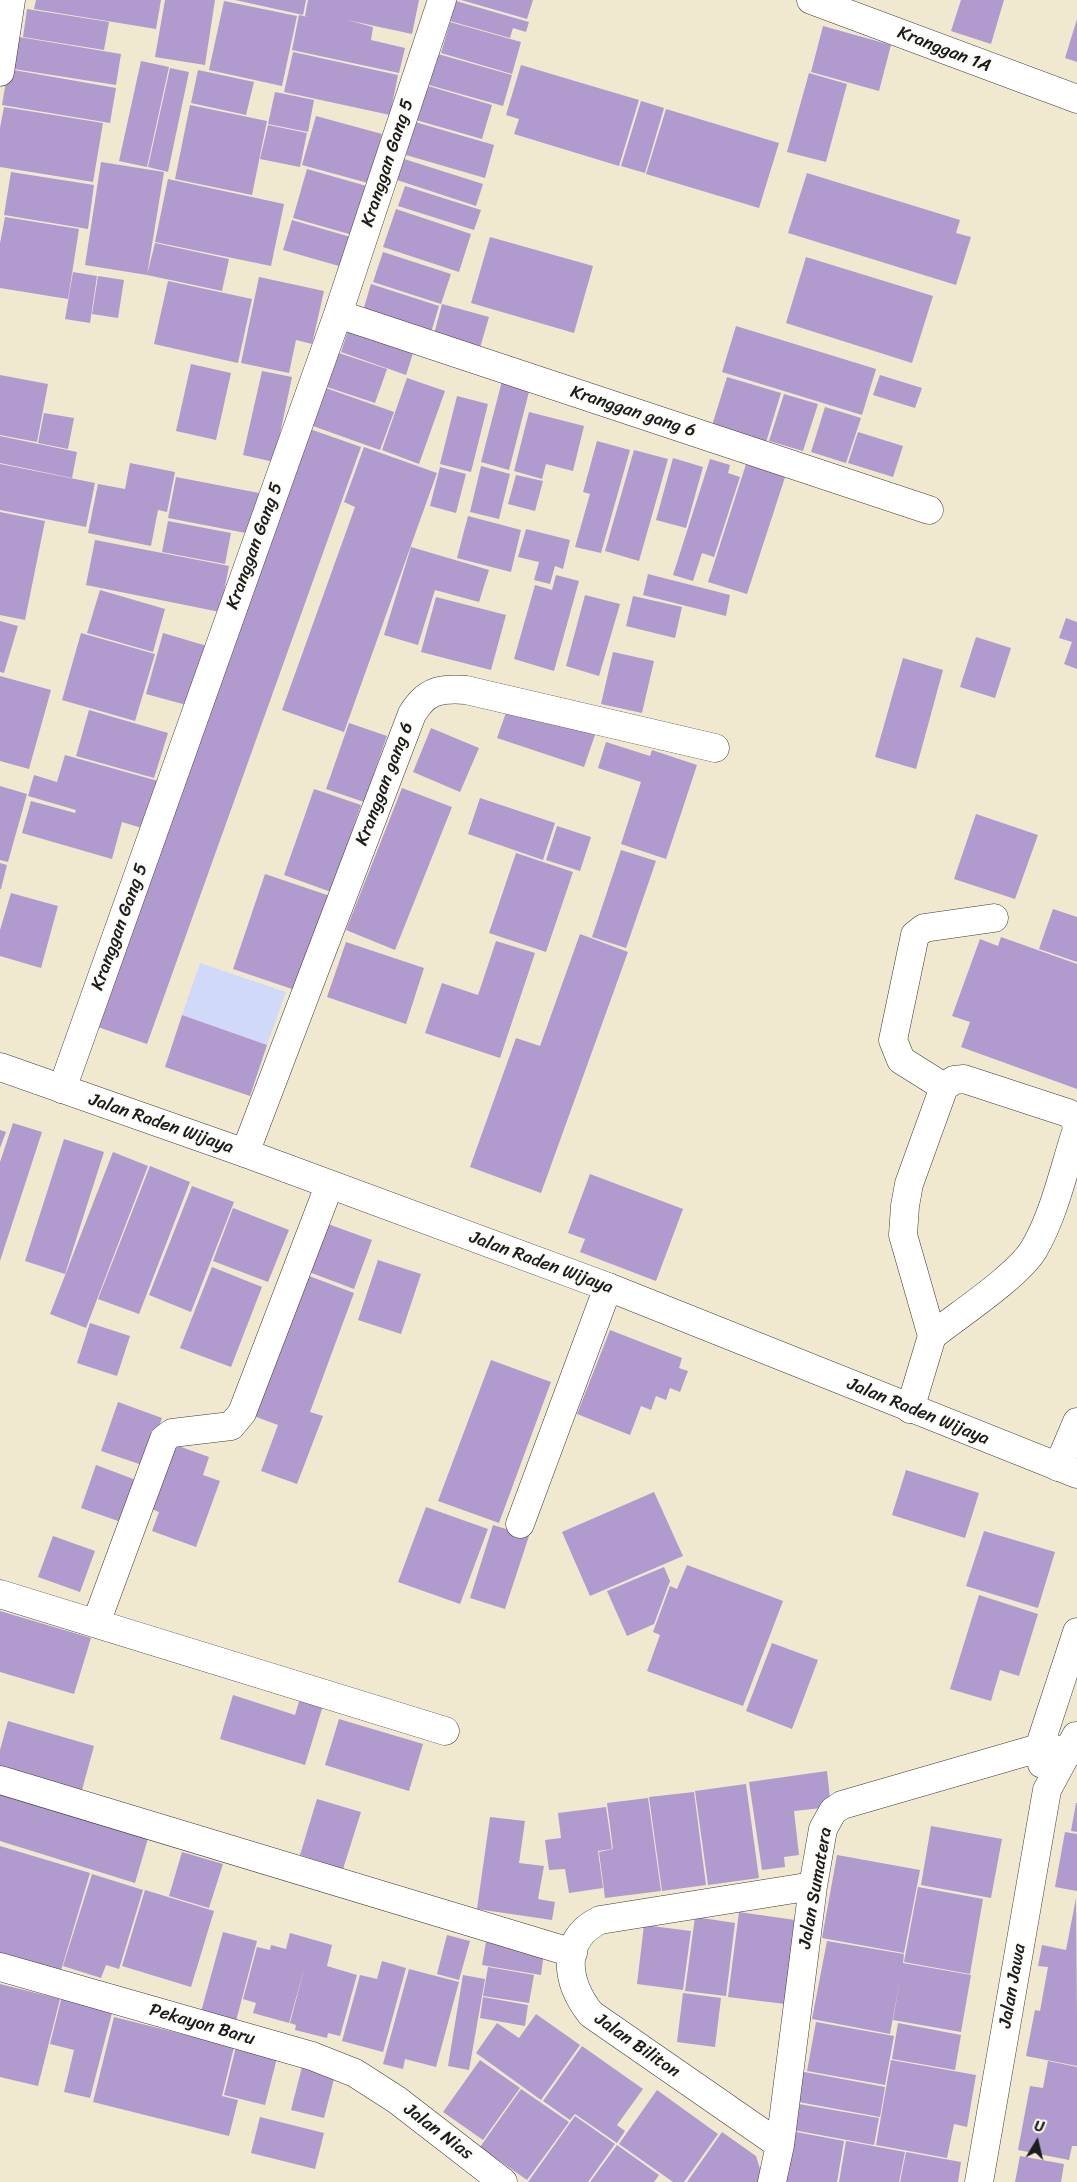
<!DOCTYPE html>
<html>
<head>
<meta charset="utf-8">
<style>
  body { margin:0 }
  #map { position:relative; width:1077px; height:2182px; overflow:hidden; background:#f0e9d0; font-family:Sriracha,sans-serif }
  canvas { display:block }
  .north { position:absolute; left:1012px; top:2117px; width:50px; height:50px; -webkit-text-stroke:4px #fdfcf7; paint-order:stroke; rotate:9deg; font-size:14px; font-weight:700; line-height:20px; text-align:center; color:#1c1c1c }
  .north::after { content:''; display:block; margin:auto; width:18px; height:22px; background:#1c1c1c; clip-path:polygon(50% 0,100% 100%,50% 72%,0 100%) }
</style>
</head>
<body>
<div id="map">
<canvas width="1077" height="2182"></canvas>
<div class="north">U</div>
</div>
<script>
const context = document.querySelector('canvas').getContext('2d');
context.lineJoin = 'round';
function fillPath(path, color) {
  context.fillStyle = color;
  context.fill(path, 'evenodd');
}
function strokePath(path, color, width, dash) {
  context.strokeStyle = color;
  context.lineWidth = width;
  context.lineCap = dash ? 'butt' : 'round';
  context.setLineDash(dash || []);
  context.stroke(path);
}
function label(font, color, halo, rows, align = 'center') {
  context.font = font + ' Sriracha,sans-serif';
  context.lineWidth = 4;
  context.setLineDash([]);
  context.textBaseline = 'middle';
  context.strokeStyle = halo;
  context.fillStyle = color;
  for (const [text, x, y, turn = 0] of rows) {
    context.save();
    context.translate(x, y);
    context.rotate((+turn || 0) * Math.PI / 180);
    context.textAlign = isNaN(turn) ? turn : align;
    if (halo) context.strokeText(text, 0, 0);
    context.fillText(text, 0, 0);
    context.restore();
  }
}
fillPath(new Path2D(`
  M200,963L286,992L267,1045L182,1015Z`), '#d1d9f9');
fillPath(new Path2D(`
  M36,0H161L156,29L34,9Z
  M165,0H215L205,65L155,57Z
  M235,0H306L303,15Z
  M308,0H419L412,34L347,20L373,27L371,40L405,48L399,73L292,50L299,15L308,17L305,16Z
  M461,0H533L527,19Z
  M961,0H1004L991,44L951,31Z
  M224,1L297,16L282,86L209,70Z
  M456,1L529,22L526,32L513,28L510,38L450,21Z
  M27,9L109,22L104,50L23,37Z
  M1077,19V62L1065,58Z
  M450,22L521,42L512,74L441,53Z
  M823,26L891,45L879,91L811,72Z
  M19,37L121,54L116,85L14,69Z
  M293,52L398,75L390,115L284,92Z
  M438,54L512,75L503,106L429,85Z
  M141,61L169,67L147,167L119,161Z
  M521,65L639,100L619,166L514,134L519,119L506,115Z
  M170,68L189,72L168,172L148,167Z
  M8,69L116,88L110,123L2,105Z
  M198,70L254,82L246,115L191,103Z
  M809,73L847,84L826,162L787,152Z
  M425,85L492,105L482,139L416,120Z
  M275,92L314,100L308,132L268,124Z
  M641,101L664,108L645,173L621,166Z
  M190,105L267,121L252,195L175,179Z
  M4,107L103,123L93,182L0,167V128Z
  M666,109L779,143L759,208L646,174Z
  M316,116L382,134L368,183L302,165Z
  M415,122L494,145L485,178L406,155Z
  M268,125L307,133L300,167L260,159Z
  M401,158L483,184L476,206L394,179Z
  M101,162L164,172L147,275L85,265Z
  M307,169L370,187L356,236L293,218Z
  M11,172L94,185L88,229L4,215Z
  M807,173L960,220L956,233L971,237L956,285L788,233Z
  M168,179L284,204L271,266L155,242Z
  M405,186L481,210L474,230L398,206Z
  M396,209L471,234L459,272L383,247Z
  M5,217L79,229L68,299L0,288V243Z
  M292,220L354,238L346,268L283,250Z
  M490,237L593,266L574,333L471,303Z
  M155,243L229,259L222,291L147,275Z
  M383,252L451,274L441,304L373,282Z
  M806,257L933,296L912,363L786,323Z
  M73,272L97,276L90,323L65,319Z
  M98,276L124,280L118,318L92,314Z
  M259,277L324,291L312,344L296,340L289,373L241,363Z
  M168,281L252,299L238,363L154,344Z
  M371,284L439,306L430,336L362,314Z
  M442,304L489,317L479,351L433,338Z
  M350,324L415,347L406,375L341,352Z
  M736,326L876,369L862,415L722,372Z
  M339,353L387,369L375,403L327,387Z
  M191,364L231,373L216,440L176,431Z
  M262,371L292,377L274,462L243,455Z
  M0,375L48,384L37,442L0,435Z
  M880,375L922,388L915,408L873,395Z
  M727,377L781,393L764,449L710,432Z
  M407,378L445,391L419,464L382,450Z
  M502,381L530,388L509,470L481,462Z
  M323,387L394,412L380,450L310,425Z
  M784,394L818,404L803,451L769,441Z
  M457,396L488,404L471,472L440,464Z
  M825,407L861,418L846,463L811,452Z
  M529,412L584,426L573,471L546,464L542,479L514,471Z
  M44,413L74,418L68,449L38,443Z
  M307,428L361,447L147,1044L92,1025Z
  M858,432L903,446L893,477L848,463Z
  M0,436L77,452L72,478L0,463Z
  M597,441L630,450L601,553L575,547L590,494L583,492Z
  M364,447L437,473L344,732L282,710L355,507L344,502Z
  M634,450L668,459L639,561L605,551Z
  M673,458L703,467L686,528L656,520Z
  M748,458L787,471L747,594L708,582Z
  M710,459L730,465L728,473L740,477L714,557L702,553L693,581L673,575Z
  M130,463L175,472L167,512L158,510L151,546L88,533L98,484L125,489Z
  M0,464L95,483L86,527L0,510Z
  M481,466L510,474L499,519L470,512Z
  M440,467L466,474L456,513L430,506Z
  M516,475L543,481L535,511L508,504Z
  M176,477L259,493L251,534L168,518Z
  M0,512L45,521L25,620L0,615Z
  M468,516L521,530L511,572L457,558Z
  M168,521L231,533L225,564L162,552Z
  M526,529L570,540L563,569L555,566L550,584L534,580L539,562L518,557Z
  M95,540L229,566L220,612L86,585Z
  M411,547L489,570L479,602L435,590L418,645L384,635Z
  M648,574L730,595L726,616L643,595Z
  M556,575L579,581L554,671L514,659L535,585L552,590Z
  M100,590L165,609L153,652L87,633Z
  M585,595L620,604L599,676L566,666Z
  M633,596L682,607L675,638L626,626Z
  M436,597L506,615L491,670L421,652Z
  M1066,618L1077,622V669L1064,664L1072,642L1059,638Z
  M0,621L18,626L4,673L0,672Z
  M81,633L155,654L135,721L62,700Z
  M163,633L207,646L190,706L146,694Z
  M976,637L1011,648L995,698L960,687Z
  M613,652L654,661L642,713L601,704Z
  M903,658L943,670L916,769L875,757Z
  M0,676L51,690L29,769L0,761Z
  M508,707L595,735L584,767L497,738Z
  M89,710L168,733L154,778L76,756Z
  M349,723L387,736L364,802L326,789Z
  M431,728L479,748L460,792L413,772Z
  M606,742L650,756L652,750L697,765L666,859L621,844L641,782L598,768Z
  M65,755L158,781L145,829L122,822L112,859L22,833L31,801L75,813L76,810L28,796L34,775L57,782Z
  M0,786L27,794L8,862L0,860Z
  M402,788L452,807L395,950L346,930Z
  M314,789L361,805L331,892L284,875Z
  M480,798L555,823L543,860L468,834Z
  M976,814L1038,835L1015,899L954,879Z
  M557,826L591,837L580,871L546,860Z
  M621,850L656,861L626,948L592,937Z
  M516,853L573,872L546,952L489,933Z
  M0,863L7,865L1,889H0Z
  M265,874L330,896L298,991L233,969Z
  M11,893L58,906L41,968L0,956V930Z
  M1053,909L1077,917V962L1039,949Z
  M580,934L628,952L541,1193L470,1167L516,1038L540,1046Z
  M1001,937L1077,964V1089L961,1047L970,1022L952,1016L980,939L998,946Z
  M496,941L535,953L500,1058L425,1033L442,983L478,995Z
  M346,942L424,968L406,1024L327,997Z
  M182,1015L267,1045L250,1096L165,1067Z
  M13,1123L42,1132L0,1261V1162Z
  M0,1130L6,1132L0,1148Z
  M64,1139L104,1152L65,1274L25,1261Z
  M113,1152L148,1166L86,1328L50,1314Z
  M150,1166L190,1182L139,1314L98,1299Z
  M590,1174L683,1209L656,1281L580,1252L585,1239L568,1233Z
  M192,1186L234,1202L191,1312L149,1295Z
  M233,1208L289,1230L268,1282L213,1261Z
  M328,1224L372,1240L354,1289L309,1272Z
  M378,1260L421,1274L401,1334L358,1320Z
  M212,1267L262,1287L231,1367L180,1348Z
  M304,1274L354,1293L310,1412L323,1416L297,1484L261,1471L278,1425L251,1415Z
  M90,1323L130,1336L117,1376L77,1363Z
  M610,1330L682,1358L679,1368L688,1371L680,1392L670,1388L666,1400L656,1396L651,1410L641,1406L630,1435L577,1414Z
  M491,1360L551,1382L499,1523L438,1501Z
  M118,1402L162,1418L145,1466L101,1451Z
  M170,1443L209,1457L203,1475L220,1481L196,1547L152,1531L159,1512L146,1507Z
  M96,1465L136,1480L121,1522L81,1508Z
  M906,1470L979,1493L965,1538L892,1515Z
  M654,1492L683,1556L590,1596L562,1532Z
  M426,1507L488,1529L460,1604L398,1582Z
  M493,1525L529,1536L505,1609L470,1598Z
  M984,1531L1055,1552L1038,1608L966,1586Z
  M53,1536L95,1551L80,1592L38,1577Z
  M687,1565L783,1601L743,1706L647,1671L660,1635L653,1632L670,1586L677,1589Z
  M664,1567L670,1581L654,1624L627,1636L607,1591Z
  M979,1595L1038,1614L1019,1676L1000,1670L991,1701L950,1689Z
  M0,1611L91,1638L74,1694L0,1672Z
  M772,1643L818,1660L792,1729L746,1711Z
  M233,1695L295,1715L301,1695L324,1702L305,1765L220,1739Z
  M339,1719L423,1744L409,1791L325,1765Z
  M8,1721L94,1746L82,1790L0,1766V1750Z
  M827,1771L831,1807L794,1811L799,1855L784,1857L785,1867L762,1870L749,1782Z
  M746,1784L759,1878L708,1885L695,1791Z
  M0,1789L149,1835L135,1883L0,1841Z
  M694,1792L706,1885L662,1891L649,1797Z
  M648,1798L661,1891L605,1898L599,1852L613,1849L607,1803Z
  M317,1799L361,1812L343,1869L300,1855Z
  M1076,1803H1077V1832L1071,1831Z
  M606,1807L612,1849L598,1851L603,1888L569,1893L565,1869L549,1870L545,1840L561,1838L558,1813Z
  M490,1817L525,1821L519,1863L544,1866L538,1899L555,1902L552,1920L477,1909Z
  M931,1826L1002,1839L991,1898L921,1885Z
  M1065,1832L1077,1834V1891L1055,1887Z
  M0,1846L90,1873L60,1974L0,1955Z
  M182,1852L223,1864L209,1908L169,1896Z
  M837,1855L920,1870L904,1953L822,1938Z
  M92,1874L143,1890L119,1969L106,1965L101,1978L63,1966Z
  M918,1887L983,1899L970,1974L904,1962Z
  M145,1890L214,1911L191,1987L122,1966Z
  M1076,1898L1077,2017L1049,2012L1077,2017V2066L1026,2056L1035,2010L1040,2011L1048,1967L1038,1966L1042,1945L1066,1950Z
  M739,1912L795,1920L785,2004L728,1997Z
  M695,1917L735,1923L726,1996L685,1991Z
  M644,1925L691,1931L683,1990L637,1984Z
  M223,1932L257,1941L236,2021L201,2012Z
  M290,1933L332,1945L327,1966L357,1975L340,2036L328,2033L327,2038L295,2030L296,2025L290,2023L305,1966L289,2023L253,2013L256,2003L243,1999L257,1947L270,1950L271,1945L286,1949Z
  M447,1935L470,1941L459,1980L437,1974Z
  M827,1941L904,1954L903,1963L971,1975L961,2032L893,2020L900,1979L890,2034L812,2019Z
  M486,1942L544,1952L541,1975L482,1965Z
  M382,1961L406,1968L383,2052L342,2041L360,1975L377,1979Z
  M488,1967L534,1975L529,2003L483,1996Z
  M409,1969L459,1982L436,2067L405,2059L403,2069L383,2064Z
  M463,1975L485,1979L469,2070L448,2066Z
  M0,1984L60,1999L38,2086L0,2077Z
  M683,1993L721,1998L715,2047L677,2042Z
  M62,1996L113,2009L90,2098L64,2092L74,2050L50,2044Z
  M483,1997L528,2005L525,2026L480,2018Z
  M536,2014L580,2045L541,2100L476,2053L497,2023L519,2038Z
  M114,2017L234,2047L222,2096L238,2100L229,2136L93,2102Z
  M816,2022L894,2036L885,2085L807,2071Z
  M898,2023L961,2035L955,2070L892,2059Z
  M582,2046L643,2089L617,2125L625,2131L617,2143L575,2114L570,2120L543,2101Z
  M236,2047L277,2058L265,2105L224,2095Z
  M480,2060L520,2088L483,2140L443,2112Z
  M891,2060L976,2075L967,2127L954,2124L947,2158L876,2145Z
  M1048,2061L1077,2067V2146H1072L1069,2160L1018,2150L1030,2086L1043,2088Z
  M303,2063L336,2071L324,2118L291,2110Z
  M799,2071L885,2087L880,2117L793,2101Z
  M521,2089L569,2122L527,2180L480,2147Z
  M657,2090L718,2134L684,2182H673L619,2144Z
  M793,2103L879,2118L874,2145L788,2129Z
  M575,2116L615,2144L588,2182H528Z
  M260,2117L324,2133L315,2169L251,2153Z
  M791,2131L844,2141L837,2182H781Z
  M722,2132L756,2156L764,2182H687Z
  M846,2141L905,2152L899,2182H839Z
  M617,2145L659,2175L654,2182H590Z
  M906,2152L961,2162L958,2182H900Z
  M1020,2156L1064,2164L1061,2182H1015Z`), '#b09ace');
const minor = new Path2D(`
  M811,0L1077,99
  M0,72L11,0
  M338,314L929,510
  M944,1087L901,1060L893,1040L915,935L924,928L994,918
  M62,1089L338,314L442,0
  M245,1153L412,714C426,691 439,688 466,690L715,748
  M932,1336C958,1315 1018,1276 1034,1249C1055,1213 1064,1168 1077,1129
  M910,1409L932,1336L903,1235L905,1206L909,1184L944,1087L954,1080L964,1079L1068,1113L1074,1117L1077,1128
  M1058,1467L1077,1422
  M520,1524L608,1287
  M0,1594L445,1731
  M96,1623L164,1439L172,1433L231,1426L242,1413L329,1186
  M1042,1764L1039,1748L1077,1632
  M0,1780L573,1953
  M0,1967L312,2056L355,2073L397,2100L503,2182
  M780,2145L591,2014C567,1984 558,1940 600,1920L813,1886
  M772,2182L780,2145L813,1886L823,1829L833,1811L842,1805L1039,1748L1077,1751
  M979,2182L1047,1790L1076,1736`);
const major = new Path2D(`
  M0,1067L245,1153L608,1287L1077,1474`);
strokePath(minor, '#3c3b37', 29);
strokePath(major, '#3c3b37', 29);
strokePath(minor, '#fff', 28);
strokePath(major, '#fff', 28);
label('18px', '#1c1c1c', '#fdfcf7', [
  ["Kranggan 1A",944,50,21],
  ["Kranggan Gang 5",388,163,-72],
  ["Kranggan gang 6",633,412,18],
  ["Kranggan Gang 5",255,546,-70],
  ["Kranggan gang 6",385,784,-69],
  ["Kranggan Gang 5",120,927,-70],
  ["Jalan Raden Wijaya",161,1124,19],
  ["Jalan Raden Wijaya",541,1263,20],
  ["Jalan Raden Wijaya",918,1412,22],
  ["Jalan Sumatera",816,1888,-80],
  ["Jalan Jawa",1013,1986,-80],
  ["Pekayon Baru",202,2025,16],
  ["Jalan Biliton",637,2046,35],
  ["Jalan Nias",438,2132,37]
]);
</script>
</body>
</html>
